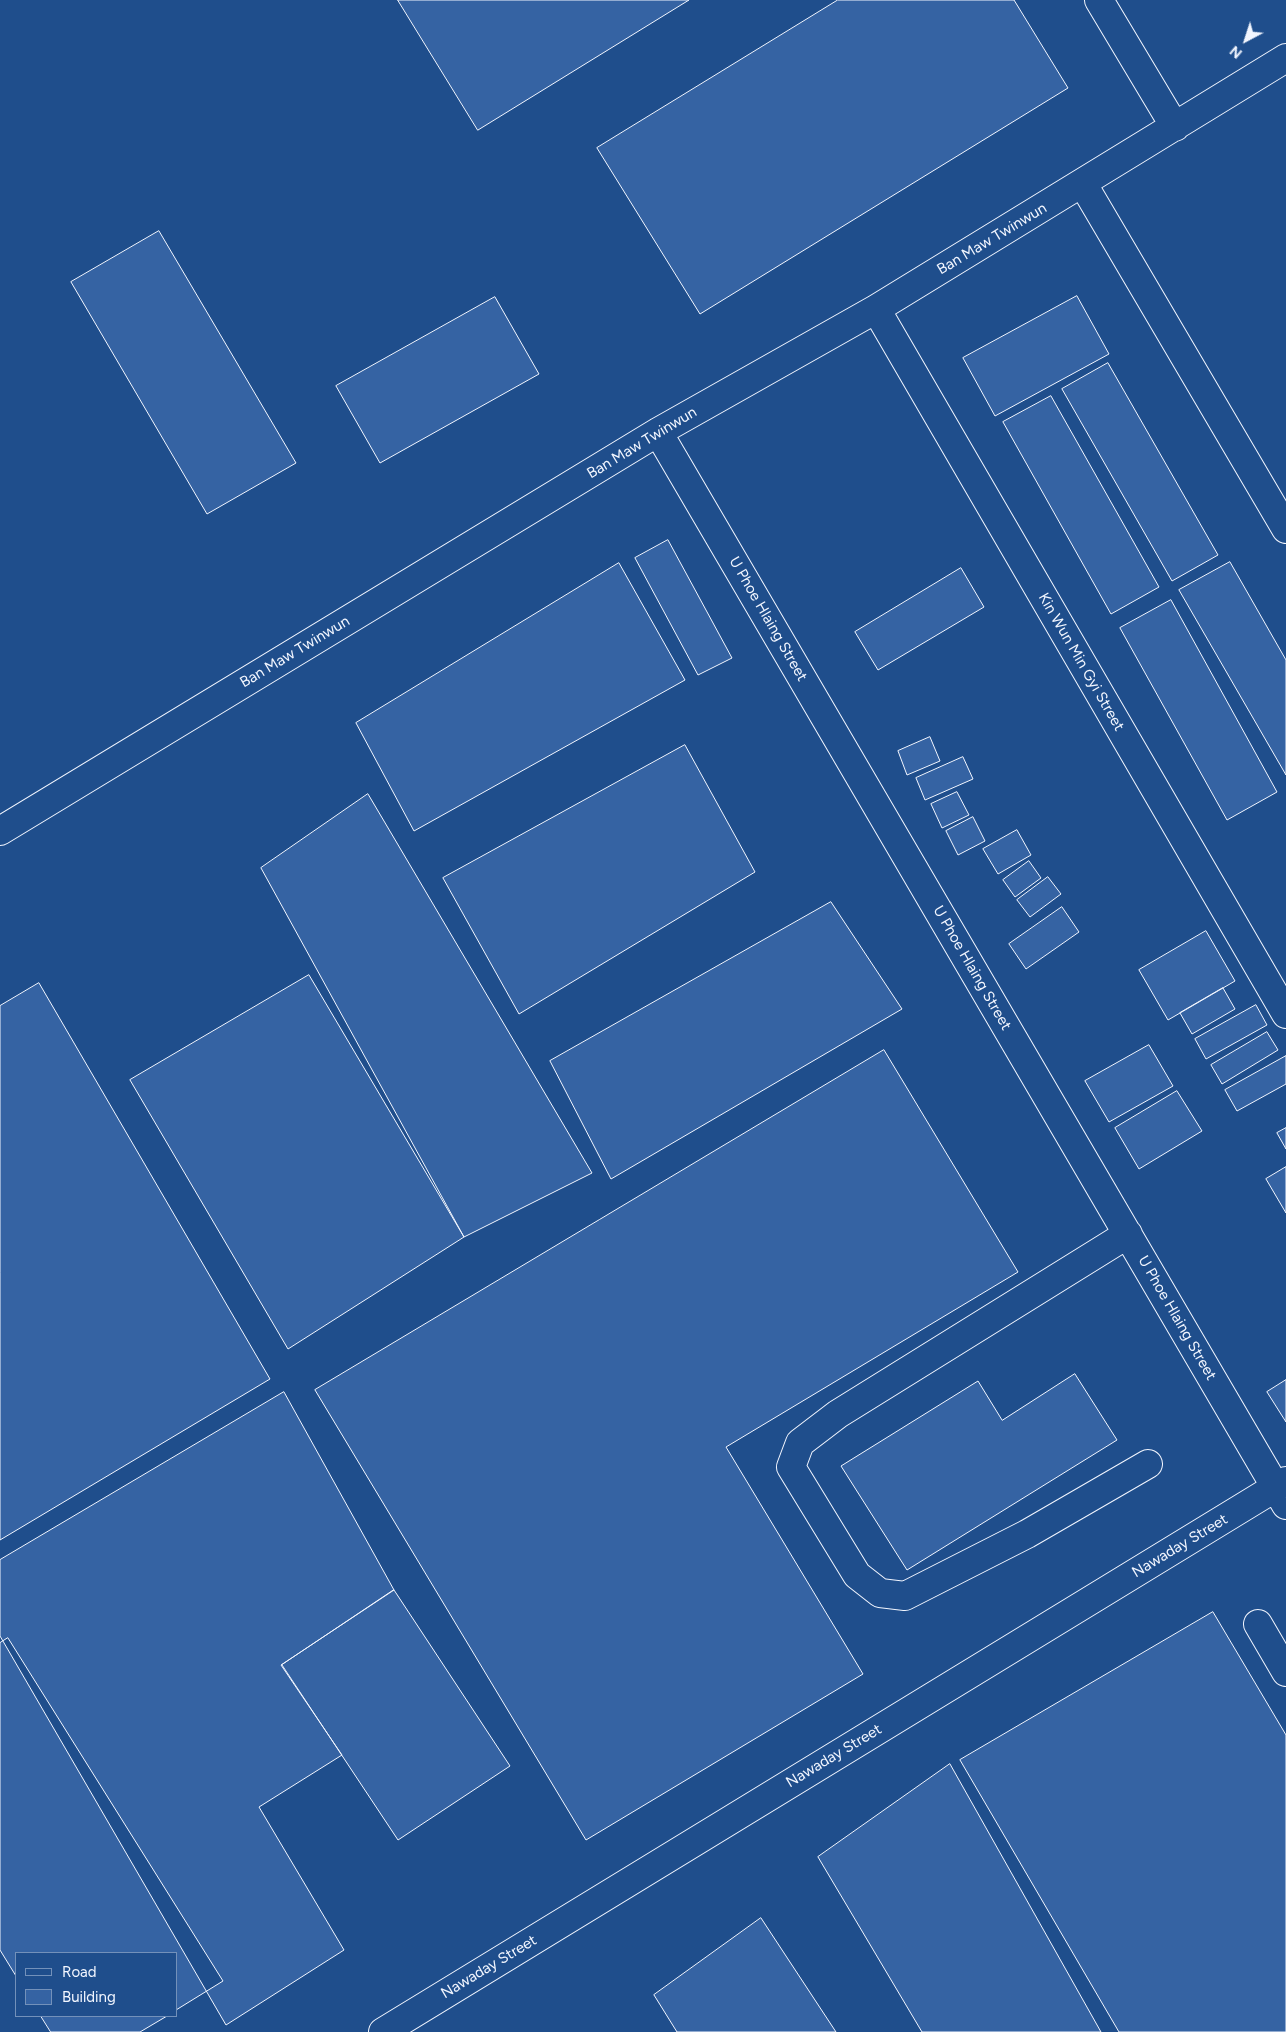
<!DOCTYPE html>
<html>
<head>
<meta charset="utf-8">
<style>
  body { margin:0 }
  #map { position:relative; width:1286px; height:2032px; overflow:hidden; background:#1f4e8c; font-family:Figtree,sans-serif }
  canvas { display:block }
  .legend { position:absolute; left:15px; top:1952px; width:162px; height:65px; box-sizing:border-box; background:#1f4e8c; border:1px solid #7391ba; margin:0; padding:6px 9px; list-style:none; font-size:15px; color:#f2f6ff }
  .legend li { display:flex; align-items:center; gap:10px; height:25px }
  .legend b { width:25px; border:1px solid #7391ba }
  .north { position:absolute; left:1221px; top:15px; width:50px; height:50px; -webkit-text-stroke:4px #1f4e8c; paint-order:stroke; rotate:220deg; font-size:14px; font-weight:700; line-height:20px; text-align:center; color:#f2f6ff }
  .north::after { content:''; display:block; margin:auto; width:18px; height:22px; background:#f2f6ff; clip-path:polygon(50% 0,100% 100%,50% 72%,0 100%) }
</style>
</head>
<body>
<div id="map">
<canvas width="1286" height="2032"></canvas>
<ul class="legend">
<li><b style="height:6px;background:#1f4e8c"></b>Road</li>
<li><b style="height:14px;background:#3563a3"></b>Building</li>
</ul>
<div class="north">N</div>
</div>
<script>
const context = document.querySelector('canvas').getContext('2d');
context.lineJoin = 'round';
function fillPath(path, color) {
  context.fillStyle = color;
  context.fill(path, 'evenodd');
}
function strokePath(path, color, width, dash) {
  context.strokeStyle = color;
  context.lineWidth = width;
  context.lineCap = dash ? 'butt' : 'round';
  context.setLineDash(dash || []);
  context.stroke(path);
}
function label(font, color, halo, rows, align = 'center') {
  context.font = font + ' Figtree,sans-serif';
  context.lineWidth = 4;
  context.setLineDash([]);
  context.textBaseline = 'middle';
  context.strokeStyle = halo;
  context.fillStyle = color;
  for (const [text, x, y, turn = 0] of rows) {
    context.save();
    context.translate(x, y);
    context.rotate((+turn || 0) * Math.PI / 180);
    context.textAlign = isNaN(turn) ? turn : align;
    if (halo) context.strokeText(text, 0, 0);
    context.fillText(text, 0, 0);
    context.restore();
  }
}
const building = new Path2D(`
  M398,0H689L478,130Z
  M838,0H1014L1068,88L700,314L597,148Z
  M159,231L296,463L207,514L71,282Z
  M1077,296L1109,354L995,416L963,358Z
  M495,297L539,374L380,463L336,386Z
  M1108,363L1218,555L1172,581L1062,389Z
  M1051,396L1159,587L1111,614L1003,422Z
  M668,540L732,658L698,675L635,558Z
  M1230,562L1286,660V775L1179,590Z
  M619,563L685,680L414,831L356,723Z
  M961,568L984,607L878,670L855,632Z
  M1171,600L1277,792L1227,820L1120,628Z
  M930,737L940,761L907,775L898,751Z
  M685,745L755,872L519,1014L443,878Z
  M963,757L973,779L925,800L916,778Z
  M957,792L969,815L942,828L931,804Z
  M368,794L592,1173L464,1237L261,868Z
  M973,817L985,841L958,855L946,831Z
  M1017,830L1031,855L998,874L983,849Z
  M1029,861L1041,878L1015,897L1003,880Z
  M1048,877L1061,894L1030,917L1017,900Z
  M831,902L902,1009L611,1179L550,1061Z
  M1062,907L1079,932L1026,969L1009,944Z
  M1206,931L1235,981L1168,1020L1139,970Z
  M309,975L464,1237L288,1349L130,1080Z
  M39,983L270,1379L0,1540V1006Z
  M1223,988L1235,1009L1192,1034L1180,1013Z
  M1256,1005L1267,1025L1206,1059L1195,1039Z
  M1267,1032L1278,1050L1222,1084L1211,1065Z
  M1149,1045L1173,1086L1109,1122L1085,1081Z
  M884,1050L1018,1272L726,1447L863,1674L586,1840L315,1390Z
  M1286,1056V1084L1237,1111L1225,1090Z
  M1177,1091L1202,1131L1139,1169L1115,1128Z
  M1286,1128V1149L1277,1133Z
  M1286,1167V1213L1266,1179Z
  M1075,1374L1117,1440L907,1570L841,1466L978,1381L1002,1420Z
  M1286,1380V1422L1267,1392Z
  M284,1392L394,1590L281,1665L342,1755L259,1807L344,1950L226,2025L0,1636V1560Z
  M394,1590L510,1766L398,1840L282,1665Z
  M1213,1612L1286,1735V2032H1119L960,1760Z
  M8,1638L223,1981L176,2010V1953H16V1976L0,1950V1643Z
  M950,1764L1101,2032H922L818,1857Z
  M761,1918L836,2032H677L654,1995Z
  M41,2016H167L140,2032H51Z`);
fillPath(building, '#3563a3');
strokePath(building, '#f2f6ff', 1);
const minor = new Path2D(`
  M1099,0L1175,127
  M1083,184L1286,529
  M876,309L1286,1014
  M658,432L1286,1505
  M0,831L658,432L876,309L1286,58
  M1128,1234L838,1414L800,1443L791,1467L857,1575L880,1593L905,1596L1027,1534L1148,1464
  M1258,1624L1286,1672
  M383,2032L1286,1481`);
strokePath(minor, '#f2f6ff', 30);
strokePath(minor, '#1f4e8c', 28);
label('15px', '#f2f6ff', '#1f4e8c', [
  ["Ban Maw Twinwun",992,239,-31],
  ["Ban Maw Twinwun",642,443,-31],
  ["U Phoe Hlaing Street",768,619,60],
  ["Ban Maw Twinwun",295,652,-31],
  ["Kin Wun Min Gyi Street",1081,662,60],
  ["U Phoe Hlaing Street",972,968,60],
  ["U Phoe Hlaing Street",1177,1318,60],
  ["Nawaday Street",1180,1546,-31],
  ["Nawaday Street",834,1756,-31],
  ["Nawaday Street",489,1967,-31]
]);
</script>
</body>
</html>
